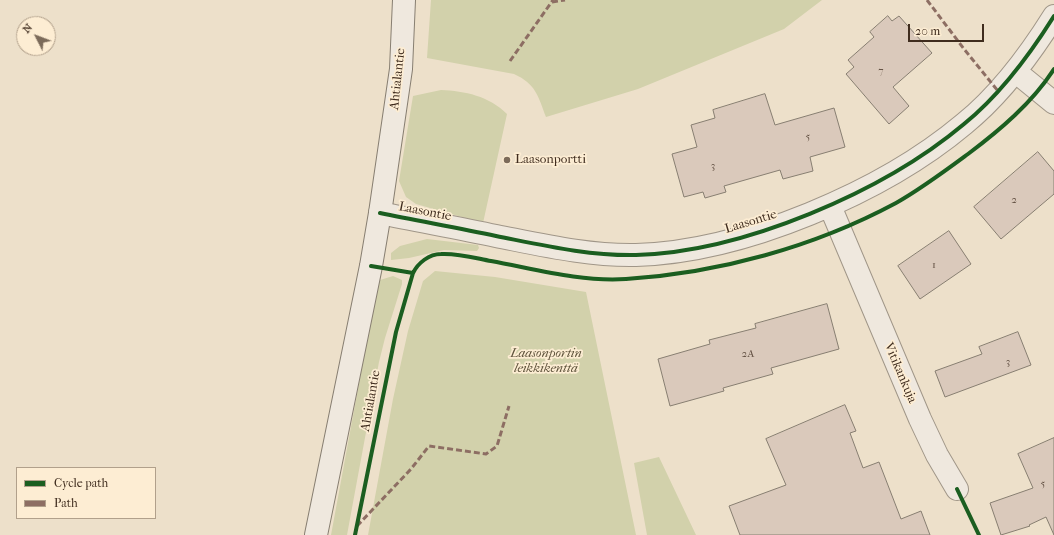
<!DOCTYPE html>
<html>
<head>
<meta charset="utf-8">
<style>
  body { margin:0 }
  #map { position:relative; width:1054px; height:535px; overflow:hidden; background:#ede0ca; font-family:"IM FELL French Canon",serif }
  canvas { display:block }
  .legend { position:absolute; left:16px; top:467px; width:140px; height:52px; box-sizing:border-box; background:#fdedd3; border:1px solid #b1a08b; margin:0; padding:5px 7px; list-style:none; font-size:12px; color:#3f2c1e }
  .legend li { display:flex; align-items:center; gap:8px; height:20px }
  .legend b { width:20px; border:1px solid #b1a08b }
  .north { position:absolute; left:16px; top:16px; width:40px; height:40px; box-sizing:border-box; background:#fdedd3; border:1px solid #b1a08b; border-radius:50%; rotate:312deg; font-size:11px; font-weight:700; line-height:16px; text-align:center; color:#3f2c1e }
  .north::after { content:''; display:block; margin:auto; width:14px; height:18px; background:#7c6b5a; clip-path:polygon(50% 0,100% 100%,50% 72%,0 100%) }
  .scale { position:absolute; left:908px; top:24px; width:76px; height:18px; box-sizing:border-box; border:2px solid #3f2c1e; border-top:0; padding-left:5px; font-size:12px; line-height:14px; white-space:nowrap; color:#3f2c1e; -webkit-text-stroke:3px #fdedd3; paint-order:stroke }
</style>
</head>
<body>
<div id="map">
<canvas width="1054" height="535"></canvas>
<ul class="legend">
<li><b style="height:5px;background:#1b5e20"></b>Cycle path</li>
<li><b style="height:5px;background:#8d6e63"></b>Path</li>
</ul>
<div class="north">N</div>
<div class="scale">20 m</div>
</div>
<script>
const context = document.querySelector('canvas').getContext('2d');
context.lineJoin = 'round';
function fillPath(path, color) {
  context.fillStyle = color;
  context.fill(path, 'evenodd');
}
function strokePath(path, color, width, dash) {
  context.strokeStyle = color;
  context.lineWidth = width;
  context.lineCap = dash ? 'butt' : 'round';
  context.setLineDash(dash || []);
  context.stroke(path);
}
function label(font, color, halo, rows, align = 'center') {
  context.font = font + ' "IM FELL French Canon",serif';
  context.lineWidth = 3.5;
  context.setLineDash([]);
  context.textBaseline = 'middle';
  context.strokeStyle = halo;
  context.fillStyle = color;
  for (const [text, x, y, turn = 0] of rows) {
    context.save();
    context.translate(x, y);
    context.rotate((+turn || 0) * Math.PI / 180);
    context.textAlign = isNaN(turn) ? turn : align;
    if (halo) context.strokeText(text, 0, 0);
    context.fillText(text, 0, 0);
    context.restore();
  }
}
fillPath(new Path2D(`
  M431,0H822L784,29L638,89L546,117C538,96 536,84 514,74L427,58Z
  M441,90C465,91 489,96 507,114L483,223L416,204L406,197L399,181L413,96Z
  M427,239L478,245L479,248L477,251L444,250L409,258L391,260V253L400,246Z
  M435,271L495,277L586,292L636,535H368L393,399L408,331L423,281Z
  M393,276L402,280V284L385,338L379,362L347,535H331L377,286L380,280Z
  M659,457L696,535H647L634,463Z`), '#d2d1ab');
const building = new Path2D(`
  M888,16L892,21L899,16L932,53L893,87L909,106L889,124L846,74L854,67L848,60L874,37L870,32Z
  M765,94L775,125L834,108L845,147L810,157L813,171L783,179L780,170L724,186L726,192L705,198L703,192L684,197L672,154L697,147L691,125L715,118L713,110Z
  M1038,152L1054,171V194L1001,239L974,207Z
  M949,231L971,264L920,299L898,266Z
  M827,304L839,349L771,368L773,374L723,388L724,391L670,406L658,359L710,344L709,340L756,328L755,324Z
  M1018,332L1031,365L945,397L935,371L982,354L979,347Z
  M845,405L856,431L850,433L863,468L879,462L901,519L921,511L930,535H740L729,506L786,485L766,439Z
  M1054,438V535L1046,517L1029,525L1030,526L1001,535L990,503L1033,488L1018,454Z`);
fillPath(building, '#dac9bb');
strokePath(building, '#877e71', 1);
const street = new Path2D(`
  M1016,72L1054,103
  M830,206L920,419L937,455L957,489
  M380,213C419,221 458,228 496,236C542,245 589,256 636,255C743,252 883,192 964,124C1001,94 1029,56 1054,16`);
const secondary = new Path2D(`
  M316,535L371,266L380,213L401,69L404,0`);
strokePath(street, '#a09688', 24);
strokePath(secondary, '#877e71', 24);
strokePath(street, '#efe8de', 22);
strokePath(secondary, '#efe8de', 22);
strokePath(new Path2D(`
  M927,0L964,49L998,91
  M552,2L565,0
  M510,61L553,0
  M357,526L411,469L429,446L486,454L497,446L509,406`), '#8d6e63', 3, [6, 3]);
strokePath(new Path2D(`
  M380,213C419,221 458,228 496,236C542,245 589,256 636,255C743,252 883,192 964,124C1001,94 1029,56 1054,16
  M371,266L413,273C418,263 429,254 441,254C458,253 475,258 491,261C535,269 580,282 626,279C719,273 814,247 896,203C921,189 945,171 968,154C1000,130 1032,103 1054,69
  M957,489L979,535
  M355,535L396,332L413,273`), '#1b5e20', 4);
for (const [x, y, r, color] of [
  [507,160,4,"#7c6b5a"]
]) {
  const dot = new Path2D();
  dot.arc(x, y, r, 0, 2 * Math.PI);
  context.fillStyle = color;
  context.fill(dot);
  strokePath(dot, '#fdedd3', 1.5);
}
label('11px', '#665446', null, [
  ["7",881,71],
  ["5",808,137],
  ["3",713,166],
  ["2",1014,200],
  ["1",934,265],
  ["2A",748,354],
  ["3",1008,362],
  ["5",1043,484]
]);
label('13px', '#3f2c1e', '#fdedd3', [
  ["Ahtialantie",398,79,-84],
  ["Laasontie",425,212,11],
  ["Laasontie",751,222,-17],
  ["Vitikankuja",900,373,67],
  ["Ahtialantie",371,401,-80]
]);
label('13px', '#3f2c1e', '#fdedd3', [
  ["Laasonportti",515,160]
], 'left');
label('italic 13px', '#5e523b', '#fdedd3', [
  ["Laasonportin",546,354],
  ["leikkikenttä",546,369]
]);
</script>
</body>
</html>
